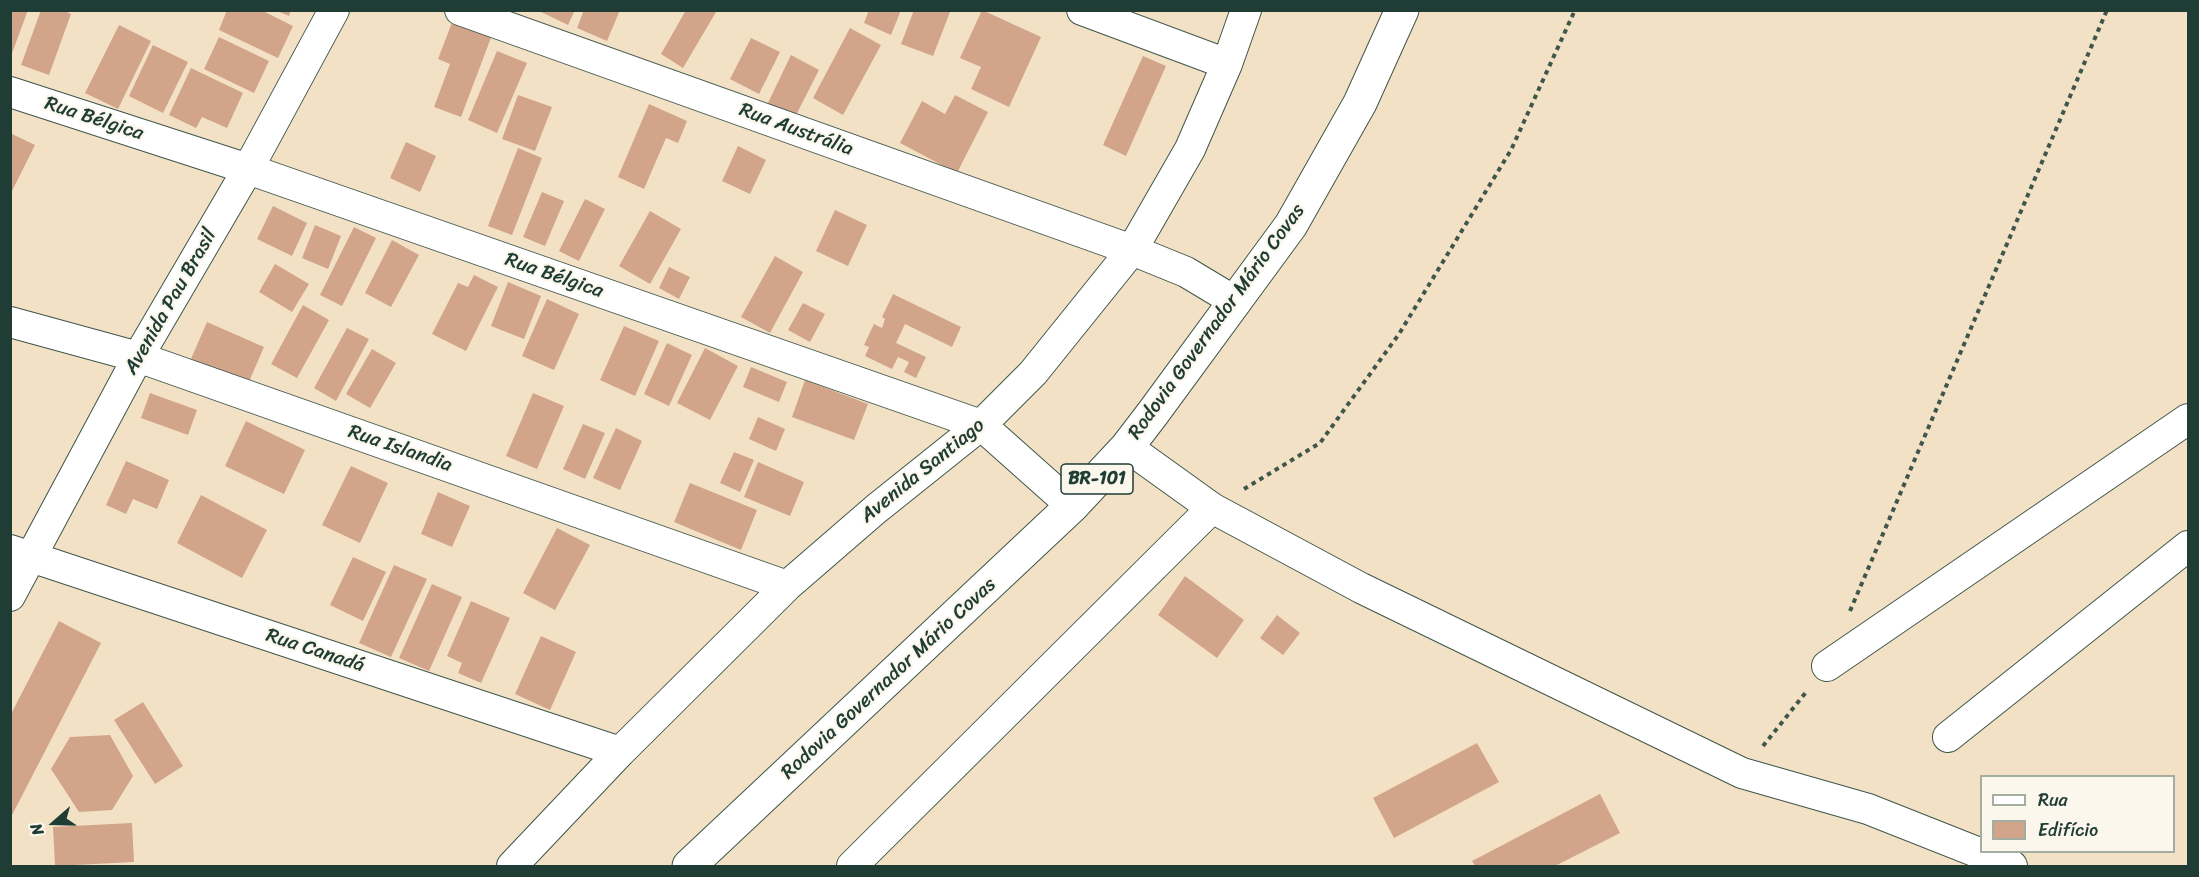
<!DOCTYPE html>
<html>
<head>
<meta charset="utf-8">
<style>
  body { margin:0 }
  #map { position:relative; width:2199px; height:877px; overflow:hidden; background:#f3e1c6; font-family:Sriracha,sans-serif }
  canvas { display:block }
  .frame { position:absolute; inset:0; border:12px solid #1f3d34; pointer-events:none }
  .legend { position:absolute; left:1980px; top:775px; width:195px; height:78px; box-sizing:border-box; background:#fbf7ec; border:2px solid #a3ada2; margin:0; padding:8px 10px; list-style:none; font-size:18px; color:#1f3d34 }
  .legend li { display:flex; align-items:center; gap:12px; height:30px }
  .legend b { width:30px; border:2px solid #a3ada2 }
  .north { position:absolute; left:24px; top:793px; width:60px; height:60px; -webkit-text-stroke:4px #fbf7ec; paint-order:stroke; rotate:250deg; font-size:16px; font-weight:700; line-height:24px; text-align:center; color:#1f3d34 }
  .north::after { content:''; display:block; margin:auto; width:21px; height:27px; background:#1f3d34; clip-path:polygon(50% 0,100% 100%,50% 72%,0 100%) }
</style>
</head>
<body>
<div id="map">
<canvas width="2199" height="877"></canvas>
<div class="frame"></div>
<ul class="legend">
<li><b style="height:8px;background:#fff"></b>Rua</li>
<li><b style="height:16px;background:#d2a58b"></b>Edifício</li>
</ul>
<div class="north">N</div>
</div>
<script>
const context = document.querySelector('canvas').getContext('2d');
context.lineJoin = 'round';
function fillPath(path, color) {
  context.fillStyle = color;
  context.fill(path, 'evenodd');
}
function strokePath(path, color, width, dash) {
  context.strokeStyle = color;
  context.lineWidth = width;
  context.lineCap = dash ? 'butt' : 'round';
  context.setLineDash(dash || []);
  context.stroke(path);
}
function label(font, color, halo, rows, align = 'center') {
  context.font = font + ' Sriracha,sans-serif';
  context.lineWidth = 4.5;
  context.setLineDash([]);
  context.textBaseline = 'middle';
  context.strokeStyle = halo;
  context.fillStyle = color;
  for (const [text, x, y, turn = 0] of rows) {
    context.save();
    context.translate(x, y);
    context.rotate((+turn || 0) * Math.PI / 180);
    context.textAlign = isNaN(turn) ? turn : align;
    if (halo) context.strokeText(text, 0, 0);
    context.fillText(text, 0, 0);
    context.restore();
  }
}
fillPath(new Path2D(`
  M10,10H28L11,56H10Z
  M41,10H63L71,14L49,75L21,65Z
  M227,10H261L293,26L278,58L219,30Z
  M275,10H291L289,16Z
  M537,10H575L568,25Z
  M584,10H620L607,41L577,28Z
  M686,10L716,12L683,68L661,54Z
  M869,10H901L891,35L864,23Z
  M914,10L950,12L933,56L901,44Z
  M982,10L1041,37L1009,107L971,89L981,67L960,58Z
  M453,20L492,35L461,117L434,107L450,64L438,59Z
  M119,25L151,41L118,109L85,93Z
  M850,28L881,45L843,115L813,98Z
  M219,37L269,61L254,93L204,69Z
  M751,38L780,52L759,94L730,79Z
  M153,45L188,62L163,113L129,96Z
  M497,51L527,63L497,133L468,120Z
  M791,55L819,70L793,121L766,107Z
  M1143,56L1166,66L1126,156L1103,145Z
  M191,68L243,93L227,128L202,117L196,128L169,115Z
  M518,95L552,107L535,151L502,139Z
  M955,95L988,112L957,173L900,143L922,101L945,114Z
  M649,104L687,121L678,143L666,138L644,189L618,177Z
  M10,133L35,145L10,195Z
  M406,142L436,156L420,192L390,178Z
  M738,146L766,160L750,194L722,181Z
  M518,148L542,158L512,235L488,226Z
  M542,192L564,201L545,246L523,237Z
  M585,199L605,209L579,261L559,251Z
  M273,206L307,223L292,256L257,239Z
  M835,210L867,225L848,266L816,251Z
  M650,211L681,229L650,284L619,266Z
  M315,225L341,236L328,269L302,258Z
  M354,227L376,238L342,306L320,295Z
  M392,240L419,255L391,307L365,293Z
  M775,256L803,272L770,333L741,317Z
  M275,264L309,284L292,312L259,292Z
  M669,267L690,277L679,299L659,288Z
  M474,275L498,287L466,351L432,334L458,283L468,287Z
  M508,282L541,296L524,339L491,326Z
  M893,294L961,327L952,347L905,324L896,343L926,357L916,378L904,372L909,362L898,357L892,369L865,356L869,347L864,345L874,324L882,328L885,319L882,317Z
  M547,299L579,314L554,370L522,356Z
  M803,303L825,314L810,342L788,330Z
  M303,305L329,320L297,378L271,364Z
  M207,322L264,347L248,384L191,359Z
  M624,326L659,341L635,396L600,380Z
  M347,328L369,339L336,401L314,388Z
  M667,343L692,355L669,406L644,394Z
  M705,348L738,366L710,420L677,403Z
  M372,349L396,363L370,408L346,394Z
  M751,367L787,382L779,402L743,387Z
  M805,380L868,404L854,440L792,417Z
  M150,393L197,410L188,435L141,418Z
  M533,393L564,406L537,469L506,456Z
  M758,417L785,429L776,451L749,439Z
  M246,421L305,450L284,494L225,466Z
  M583,424L605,433L585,479L563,469Z
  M616,428L642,441L620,490L593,478Z
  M734,452L754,460L740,492L720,483Z
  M126,461L169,480L157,509L133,499L126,514L106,505Z
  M758,462L804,482L790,516L744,497Z
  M351,466L388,483L360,543L322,525Z
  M690,483L757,510L741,550L674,522Z
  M438,492L470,506L452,547L421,534Z
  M201,495L267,530L242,578L177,543Z
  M557,528L590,545L555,610L523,593Z
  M353,557L386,572L363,621L330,605Z
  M394,565L427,579L391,657L359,643Z
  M1185,576L1244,620L1217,658L1158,615Z
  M432,584L462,597L429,671L399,658Z
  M471,601L510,618L481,683L458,673L462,663L447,656Z
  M1277,615L1300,633L1283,655L1260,638Z
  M59,621L101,643L10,819V716Z
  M541,636L576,652L550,710L515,694Z
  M143,702L183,766L155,784L114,720Z
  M110,735L133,776L112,810L79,812L51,769L70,737Z
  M1477,743L1499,782L1394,838L1373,798Z
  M1600,794L1620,833L1555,866H1475L1472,861Z
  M132,823L134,862L55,866L53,827Z`), '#d2a58b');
const street = new Path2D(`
  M460,10L1132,250L1186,272L1236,302
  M1082,10L1227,64
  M10,92L248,169L981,425L1072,506
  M10,322L138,357L787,586
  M1127,447L1212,508L1361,588L1742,773L1868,809L2012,866
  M10,550L620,752
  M10,596L138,357L248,169L334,10
  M1827,666L2188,419
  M1948,737L2188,546
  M512,866L620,752L787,586L876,509L981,425L1033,373L1132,250L1190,149L1227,64L1246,10
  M852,866L1212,508`);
const highway = new Path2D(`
  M689,866L1072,506L1127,447L1153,413L1291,225L1360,103L1402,10`);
strokePath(street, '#3f564a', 32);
strokePath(highway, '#3f564a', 35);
strokePath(new Path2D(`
  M1244,489L1320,443L1399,334L1511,150L1575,10
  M1850,611L2107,10
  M1763,746L1807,691`), '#3f564a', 4, [4.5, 4.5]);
strokePath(street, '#fff', 30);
strokePath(highway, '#fff', 33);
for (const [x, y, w] of [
  [1097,479,72]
]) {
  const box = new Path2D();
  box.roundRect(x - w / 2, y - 15, w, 30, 4.5);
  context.fillStyle = '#fbf7ec';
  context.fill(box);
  strokePath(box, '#1f3d34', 1.5);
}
label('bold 18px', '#1f3d34', null, [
  ["BR-101",1097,479]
]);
label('20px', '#1f3d34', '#fbf7ec', [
  ["Rua Bélgica",94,119,18],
  ["Rua Austrália",796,130,20],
  ["Rua Bélgica",554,276,19],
  ["Avenida Pau Brasil",171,302,-60],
  ["Rodovia Governador Mário Covas",1217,322,-54],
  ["Rua Islandia",400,449,19],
  ["Avenida Santiago",923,471,-39],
  ["Rua Canadá",315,651,18],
  ["Rodovia Governador Mário Covas",889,679,-43]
]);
</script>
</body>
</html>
